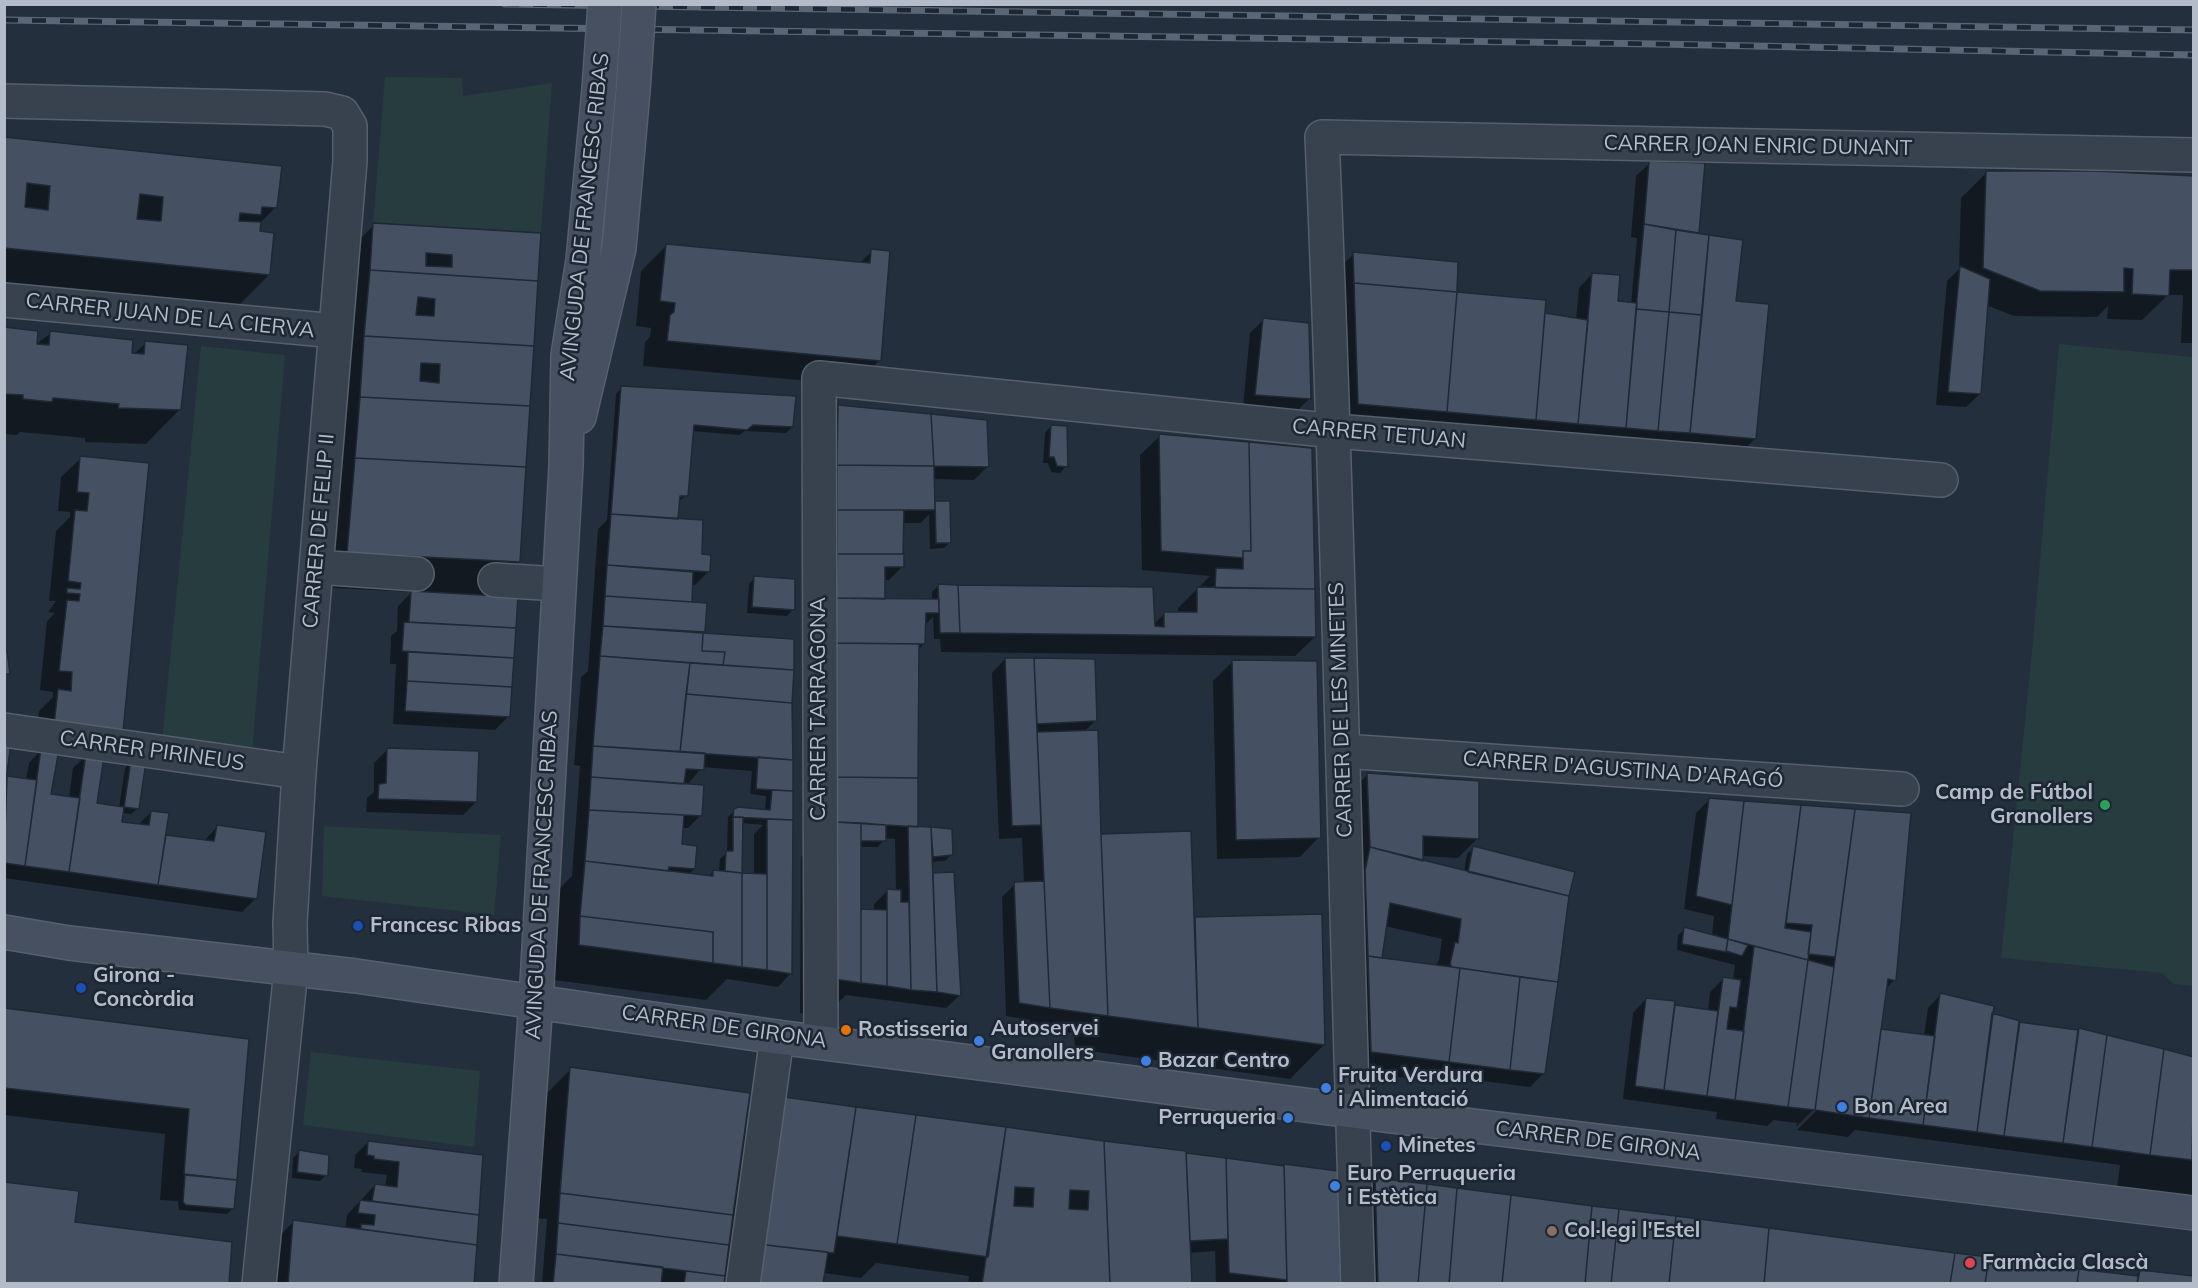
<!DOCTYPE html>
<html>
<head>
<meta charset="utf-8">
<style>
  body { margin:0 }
  #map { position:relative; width:2198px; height:1288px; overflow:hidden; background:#242f3e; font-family:Mulish,sans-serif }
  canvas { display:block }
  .frame { position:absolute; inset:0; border:6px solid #b4bcc9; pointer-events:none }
</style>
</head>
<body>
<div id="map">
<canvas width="2198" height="1288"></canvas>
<div class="frame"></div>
</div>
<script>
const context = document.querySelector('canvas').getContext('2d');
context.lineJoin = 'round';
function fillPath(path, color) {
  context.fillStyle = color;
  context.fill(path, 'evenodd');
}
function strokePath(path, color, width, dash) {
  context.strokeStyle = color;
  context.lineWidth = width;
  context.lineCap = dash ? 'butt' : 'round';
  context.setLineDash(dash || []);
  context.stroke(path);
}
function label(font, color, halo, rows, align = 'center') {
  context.font = font + ' Mulish,sans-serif';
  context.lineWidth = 5;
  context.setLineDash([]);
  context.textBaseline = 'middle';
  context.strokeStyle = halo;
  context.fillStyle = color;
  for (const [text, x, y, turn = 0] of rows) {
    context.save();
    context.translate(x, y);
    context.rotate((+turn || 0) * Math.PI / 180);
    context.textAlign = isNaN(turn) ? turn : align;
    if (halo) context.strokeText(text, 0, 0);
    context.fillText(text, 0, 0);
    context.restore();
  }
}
fillPath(new Path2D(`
  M385,77L462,78L463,96L552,83L541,233L373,223Z
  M2059,344L2193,357V986L2174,984L2162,973L2001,958L2032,652Z
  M201,346L285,355L252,753L162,740Z
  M324,826L501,835L494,915L322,896Z
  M311,1052L480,1071L474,1147L303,1125Z`), '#263c3f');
fillPath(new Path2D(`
  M4,139L276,207L259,224L269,275L235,309L4,285Z
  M1650,163L1697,232L1695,234L1734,303L1755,439L1735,458L1339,424L1340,267L1354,254L1454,293L1543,317L1546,314L1576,319L1579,288L1592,274L1616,302L1631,304L1637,238L1631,237L1636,176Z
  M2096,172L2194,176V343H2181L2183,295H2168L2142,320L2107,319L2108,306L2097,317L2014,316L1986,305L1980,394L1966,407L1936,405L1947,281L1959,269L1961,198L1986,173Z
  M374,225L540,234L519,562L484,597L516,599L508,717L495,730L393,724L396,664H390L391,636L397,631L398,606L412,592L314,587L340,259Z
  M666,246L859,264L872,251L880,360L854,385L643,366L645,342L650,337L651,328L636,326L641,271Z
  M1263,320L1309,399L1296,412L1243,407L1250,333Z
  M4,329L35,345L51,333L130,354H134L146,343L180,409L146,444L85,442V438L20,432L17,435L4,434Z
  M622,387L792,427L786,433L745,431L739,435L692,431L686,496L678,502L676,520L708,572L695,585H691L690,604L705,605L703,634L793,640L791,973L778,987L727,979L706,1000L546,979L551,897L572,876L580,766L574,765L581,677L588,671L598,529L607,520L616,394ZM702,767L752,771L750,794L766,796L765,811H734L728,817L727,853L720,859L719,872L714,871L708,877L688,875L694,869L681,845V828H688L701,815L683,782L689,783ZM741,823L763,825L754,834V875H740Z
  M838,406L987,467L974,480L933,479L934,502H948L950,542L944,548L930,549L929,514L921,523H903V566L889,580H884L883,600L932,601V592L938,586L1154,624L1165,613H1178V608L1210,576L1142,570L1140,455L1160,436L1315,637L1295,656L941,652L940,639H934L933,617L924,626V644L918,650L917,828L950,830L951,855L945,861L931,862V874L953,873L960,995L946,1008L846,995L825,1016L800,1013L801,857L822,836L825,419ZM885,838L895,839L896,891H887L874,904V911L859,910L860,847H878Z
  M1051,426L1066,466L1060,473L1051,472L1048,463H1043L1045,433Z
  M81,458L147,464L122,731L35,744L39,711L53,697V692L40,690L47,621L55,613L48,612L56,601H49L56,531L70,517V512L58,511L61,477Z
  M755,577L793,609L787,616L747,613L749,584Z
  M1005,659L1093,660L1096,720L1084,732L1100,836L1193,918L1321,916L1324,1045L1290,1079L1075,1049L1074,1033L1030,1027V1020L1006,1016L1002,897L1015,884L1024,883L1022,838L999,839L992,673Z
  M1233,661L1319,837L1300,857L1217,859L1213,681Z
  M4,743L5,777L26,780L29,763L42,749L49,795L69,798L73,768L87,755L95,804L119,808L125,768L131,762L138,808L131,814L121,813L120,823L138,825L151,812L164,836L204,841L217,827L255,899L242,912L4,878Z
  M388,749L476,802L463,815L366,812L367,798L374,792V763Z
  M1368,774L1477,839L1458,858L1422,856L1421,862L1464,872L1467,854L1474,848L1568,896L1543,1074L1530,1087L1434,1075L1428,1081L1352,1071L1348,794ZM1385,926L1442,939L1439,960L1435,966L1380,959Z
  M1709,800L1909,814L1894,980L1885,990L1879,1030L1924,1036L1928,1008L1941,994L2019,1024L2077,1032L2080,1029L2194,1059V1198L2117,1188L2120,1165L1855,1130L1848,1137L1797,1130L1821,1106L1819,1104L1796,1127L1797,1123L1774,1120L1767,1126L1716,1119L1717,1112L1623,1099L1633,1013L1646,999L1673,1006L1708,1011L1710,992L1723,979L1733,980L1735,965L1677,950L1678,935L1685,929L1712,936L1714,916L1684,909L1696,813Z
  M4,1010L248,1040L233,1208L227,1214L179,1210L178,1201L160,1200L165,1134L4,1115Z
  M571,1069L743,1132L778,1098L1284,1166L1340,1284H1216L1215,1251L1189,1253L1190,1284H968L969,1276L876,1263L861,1278L823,1273L723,1277L722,1284H542L547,1219L536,1218L546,1094Z
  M368,1142L482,1157L472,1284H270L274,1242L293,1222L345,1229L347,1215L362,1199L375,1185L385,1187L387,1175L361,1172L362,1169L354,1168L355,1155Z
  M299,1152L326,1175L320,1181L292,1178L293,1158Z
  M1376,1179L2135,1277L2140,1271L2194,1284H1344L1342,1213Z`), '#0007');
const building = new Path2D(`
  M4,137L282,166L277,208L262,207L261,215L240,213L239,221L261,222L260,231L274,233L270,275L4,248ZM27,183L50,186L48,210L25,207ZM140,194L163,197L161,221L137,219Z
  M1649,161L1705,163L1699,233L1644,224Z
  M1986,171H2096L2194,176V270H2170L2169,296L2132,294L2133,269L2124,268V292L2040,291L1983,268Z
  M373,223L541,233L538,281L370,270ZM426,253L452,255V267L426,266Z
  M1644,224L1676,230L1669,312L1636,309Z
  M1676,230L1709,235L1702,315L1669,312Z
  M1709,235L1743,240L1736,301L1769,304L1756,439L1690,433Z
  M666,244L870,263L871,249L890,251L881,361L667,341L670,315L674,312L675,303L660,301Z
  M1353,252L1458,262L1457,292L1354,283Z
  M1960,266L1990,279L1981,394L1948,392Z
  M370,270L538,281L534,346L364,336ZM418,297L435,299L434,316L416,315Z
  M1592,273L1620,275L1618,301L1637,303L1626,428L1578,424Z
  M1354,283L1457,292L1447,412L1358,404Z
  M1457,292L1546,300L1536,420L1447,412Z
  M1636,309L1669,312L1658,431L1626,428Z
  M1669,312L1702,315L1690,433L1658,431Z
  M1545,313L1588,320L1578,424L1536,420Z
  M1263,318L1309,323L1311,399L1255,395Z
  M4,327L38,331L37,344L49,345L50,331L133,340L132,353L144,354L145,341L188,345L181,410L118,408L119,404L53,398L52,402L23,399V395L4,394Z
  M364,336L534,346L530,406L360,397ZM421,363L440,364L439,383L420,381Z
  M621,386L796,396L793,427L753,425L747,430L694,425L688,496H680L678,519L611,514Z
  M360,397L530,406L526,467L355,458Z
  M838,405L931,414L934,466L837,465Z
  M931,414L987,420L989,467L934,466Z
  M1051,425L1067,426L1068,467L1057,466L1054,457H1049Z
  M1159,434L1249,442L1251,551H1243V558L1161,551Z
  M1249,442L1312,448L1315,589L1215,588L1216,568L1243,569V551H1251Z
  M80,456L149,463L123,732L54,725L58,689L71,691L72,672L59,671L67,600L79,601L80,594L67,593V588L80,589L81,583L68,581L75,510L87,511L89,493L77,492Z
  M355,458L526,467L520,562L347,553Z
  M837,465L934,466L935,510H837Z
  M935,501H950L951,543H936Z
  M837,510H904L903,554H837Z
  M611,514L703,520L702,554L711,555L710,572L607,565Z
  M837,554H904V567H885V599L836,598Z
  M607,565L693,572L692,602L605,596Z
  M754,576L795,579V610L752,607Z
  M938,584L958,585L960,633H940Z
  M958,585L1153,587L1155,626L1164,627V612H1197V587L1315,589L1316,637L960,633Z
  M411,591L518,597L516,628L409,622Z
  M605,596L707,603L705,632L603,626Z
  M836,598L939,599V613H926L925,644L836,643Z
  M404,622L516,628L514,658L402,651Z
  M603,626L703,633L702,651L725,652L723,665L600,656Z
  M703,633L794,639V670L723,665L725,652L702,651Z
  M836,643L919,644L918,778L835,777Z
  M4,651H7L10,674H4Z
  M408,652L514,658L512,687L407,681Z
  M600,656L690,663L680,752L593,746Z
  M1005,658H1034L1041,825L1012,826Z
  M1034,658L1095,659L1097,721L1037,724Z
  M1232,660L1317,661L1321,838L1236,840Z
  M690,663L794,670L792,703L686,694Z
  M407,681L512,687L510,717L405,711Z
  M686,694L792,703L793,760L680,752Z
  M1098,730L1101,834L1108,1016L1050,1008L1037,732Z
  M4,742L11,743L4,795Z
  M593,746L705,753L704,770L686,769L684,784L591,777Z
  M41,748L59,750L51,794L80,798L69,872L25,866Z
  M387,748L479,751L477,802L378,799L379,784L386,783Z
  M86,753L104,757L97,803L124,807L122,822L149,825L151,811L169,813L158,885L69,872Z
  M758,757L793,760V791L756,789Z
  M131,760L146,762L139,809L124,807Z
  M1367,773L1479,781V839L1423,836V861L1370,847Z
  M7,776L37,780L25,866L4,863Z
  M591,777L704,785L702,816L589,810Z
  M835,777L918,778V827L835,822Z
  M772,790L793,791V820L733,817L734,809L738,807L770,810Z
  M1709,798L1744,801L1732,905L1696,896Z
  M1744,801L1801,805L1785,928L1811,932L1808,960L1728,939Z
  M1801,805L1855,809L1835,957L1808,954L1812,925L1786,923Z
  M1855,809L1911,813L1896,981L1888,979L1869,1118L1815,1110Z
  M589,810L684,815L682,844L697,846L695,869L669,867L668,871L585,861Z
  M733,817H743L742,873L725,871L726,851H733Z
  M767,819L793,820L792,974L767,970Z
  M835,822L861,823V983L834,979Z
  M861,823L886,825V841H861Z
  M217,825L266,832L257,899L158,885L166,835L214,841Z
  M908,826L931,827L937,992L911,990Z
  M931,827L952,829L953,855L933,857Z
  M1191,831L1198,1028L1108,1016L1101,834Z
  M1473,846L1575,872L1569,896L1468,872Z
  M1370,847L1569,896L1558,982L1452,967L1450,964L1455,942L1458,943L1461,919L1390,903L1382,958L1368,956L1365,871Z
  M585,861L713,876V870L742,873V967L713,963V932L580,916Z
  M954,872L961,996L937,992L933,873Z
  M742,873L767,874V970L742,967Z
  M1044,881L1050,1008L1019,1003L1014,882Z
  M887,889L901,890V902H909L911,990L887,986Z
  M861,909L887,910V986L861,983Z
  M1322,914L1325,1045L1198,1028L1195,917Z
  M580,916L713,932V963L579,945Z
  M1684,927L1728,939L1726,952L1682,944Z
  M1728,939L1748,945L1742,956L1726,951Z
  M1754,946L1808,960L1788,1107L1735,1100Z
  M1368,956L1460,968L1449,1062L1371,1052Z
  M1808,960L1834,967L1815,1110L1788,1107Z
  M1460,968L1520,977L1510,1070L1449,1062Z
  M1520,977L1558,982L1545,1074L1510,1070Z
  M1723,977L1741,980L1737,1008L1730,1007L1727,1029L1744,1031L1735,1100L1707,1096Z
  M1940,993L1994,1006L1977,1132L1923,1125Z
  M1646,998L1675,1001L1664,1090L1635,1086Z
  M1675,1005L1718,1011L1707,1096L1664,1090Z
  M4,1008L249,1039L237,1180L184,1174L189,1109L4,1088Z
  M1992,1013L2020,1021L2004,1136L1977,1132Z
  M2019,1022L2078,1030L2063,1143L2004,1136Z
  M2079,1028L2107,1035L2092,1147L2063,1143Z
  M1881,1029L1935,1036L1923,1125L1869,1118Z
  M2107,1035L2164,1049L2150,1155L2092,1147Z
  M2164,1049L2194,1057L2192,1160L2150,1155Z
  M570,1067L750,1093L733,1215L560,1193Z
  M777,1096L856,1107L834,1253L757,1244Z
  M856,1107L916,1115L897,1244L837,1236Z
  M916,1115L1006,1127L988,1257L897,1244Z
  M1006,1127L1104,1141L1110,1284H982ZM1015,1187L1034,1188L1033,1207L1014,1206ZM1070,1190L1089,1191L1088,1210L1069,1209Z
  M368,1141L483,1155L479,1215L372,1201L375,1184L397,1187L399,1162L374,1159V1156L367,1155Z
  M1104,1141L1186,1151L1192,1284H1110Z
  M299,1150L329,1155L328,1176L297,1172Z
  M1186,1153L1226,1158L1228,1239L1190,1241Z
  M1226,1158L1284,1166L1287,1280L1229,1273Z
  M1284,1164L1338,1171L1342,1284H1287Z
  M185,1175L237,1180L234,1209L186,1205L183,1202Z
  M1375,1178L1427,1184L1418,1284H1378Z
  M4,1182L79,1191L75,1222L232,1242L229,1284H4Z
  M1427,1184L1457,1188L1449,1284H1418Z
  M1457,1188L1511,1195L1502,1284H1449Z
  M560,1193L733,1215L729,1245L558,1223Z
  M1511,1195L1592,1206L1585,1284H1502Z
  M360,1200L479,1215L477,1245L361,1229V1224L374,1225L375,1215L358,1213Z
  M1592,1206L1619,1209L1611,1284H1585Z
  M1619,1209L1676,1216L1669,1284H1611Z
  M1676,1216L1769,1228L1764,1284H1669Z
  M293,1220L477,1245L474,1284H288Z
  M558,1223L729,1245L725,1276L556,1254Z
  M1769,1228L1955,1253L1950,1284H1764Z
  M757,1244L828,1252L823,1284H751Z
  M1955,1253L1989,1257L1985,1284H1950Z
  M556,1254L663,1267L661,1284H553Z
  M1989,1257L2079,1269L2077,1284H1985Z
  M2079,1269L2138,1276L2137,1284H2077Z
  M2140,1270L2194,1276V1284H2137Z
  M686,1271L725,1276L724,1284H684Z`);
fillPath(building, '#455162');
strokePath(building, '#1f2835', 1.5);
const street = new Path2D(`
  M4,101L325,109L342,113L350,126V161L299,772L290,923L291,969L259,1284
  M4,300L336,331
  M316,567L417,574
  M495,580L558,584
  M4,730L299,772
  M1343,751L1902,789
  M821,1041L819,378L1335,431L1941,480
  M743,1284L777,1037
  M1358,1284C1345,901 1339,519 1322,137L2194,155`);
const secondary = new Path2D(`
  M579,417L619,248L633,91
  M4,932L69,943L356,976L777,1037L1383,1115L2194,1213
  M516,1284L536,1001L566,466L568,355L583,260L599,89`);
strokePath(street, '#565f6c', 36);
strokePath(secondary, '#565f6c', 36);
strokePath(street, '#38414e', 33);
strokePath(secondary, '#465061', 33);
const rail = new Path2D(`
  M505,4L2194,30
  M4,20L1657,44L2194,55`);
strokePath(rail, '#5a6575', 7);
strokePath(rail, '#1d2633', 4.5, [14]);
const secondaryBridge = new Path2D(`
  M599,89L605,4
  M633,91L639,4`);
strokePath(secondaryBridge, '#565f6c', 36, []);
strokePath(secondaryBridge, '#465061', 33);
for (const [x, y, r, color] of [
  [2105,805,6,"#2e9e5b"],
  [358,926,6,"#1a4fb4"],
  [81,988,6,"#1a4fb4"],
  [846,1030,6,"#e8710a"],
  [979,1041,6,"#3f7fe0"],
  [1146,1061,6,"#3f7fe0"],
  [1326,1088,6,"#3f7fe0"],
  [1842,1107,6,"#3f7fe0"],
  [1288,1118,6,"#3f7fe0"],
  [1386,1146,6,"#1a4fb4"],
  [1335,1186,6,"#3f7fe0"],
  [1552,1231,6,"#8d6e63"],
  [1970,1263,6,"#e0444e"]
]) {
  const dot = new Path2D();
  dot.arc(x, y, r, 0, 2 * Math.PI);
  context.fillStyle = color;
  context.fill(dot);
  strokePath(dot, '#1d2633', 2);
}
label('21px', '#b4bcc9', '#1d2633', [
  ["CARRER JOAN ENRIC DUNANT",1758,146,1],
  ["AVINGUDA DE FRANCESC RIBAS",585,217,-84],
  ["CARRER JUAN DE LA CIERVA",170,316,6],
  ["CARRER TETUAN",1379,434,5],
  ["CARRER DE FELIP II",319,531,-85],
  ["CARRER TARRAGONA",819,709,-90],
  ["CARRER DE LES MINETES",1341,710,-92],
  ["CARRER PIRINEUS",152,751,8],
  ["CARRER D'AGUSTINA D'ARAGÓ",1623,770,4],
  ["AVINGUDA DE FRANCESC RIBAS",542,875,-87],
  ["CARRER DE GIRONA",724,1027,8],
  ["CARRER DE GIRONA",1598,1141,7]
]);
label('bold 21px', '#b4bcc9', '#1d2633', [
  ["Camp de Fútbol",2093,793,"right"],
  ["Granollers",2093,817,"right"],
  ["Francesc Ribas",370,926],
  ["Girona -",93,976],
  ["Concòrdia",93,1000],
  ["Autoservei",991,1029],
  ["Granollers",991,1053],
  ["Rostisseria",858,1030],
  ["Bazar Centro",1158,1061],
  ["Fruita Verdura",1338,1076],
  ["i Alimentació",1338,1100],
  ["Bon Area",1854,1107],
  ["Perruqueria",1276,1118,"right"],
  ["Minetes",1398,1146],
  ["Euro Perruqueria",1347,1174],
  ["i Estètica",1347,1198],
  ["Col·legi l'Estel",1564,1231],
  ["Farmàcia Clascà",1982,1263]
], 'left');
</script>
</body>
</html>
